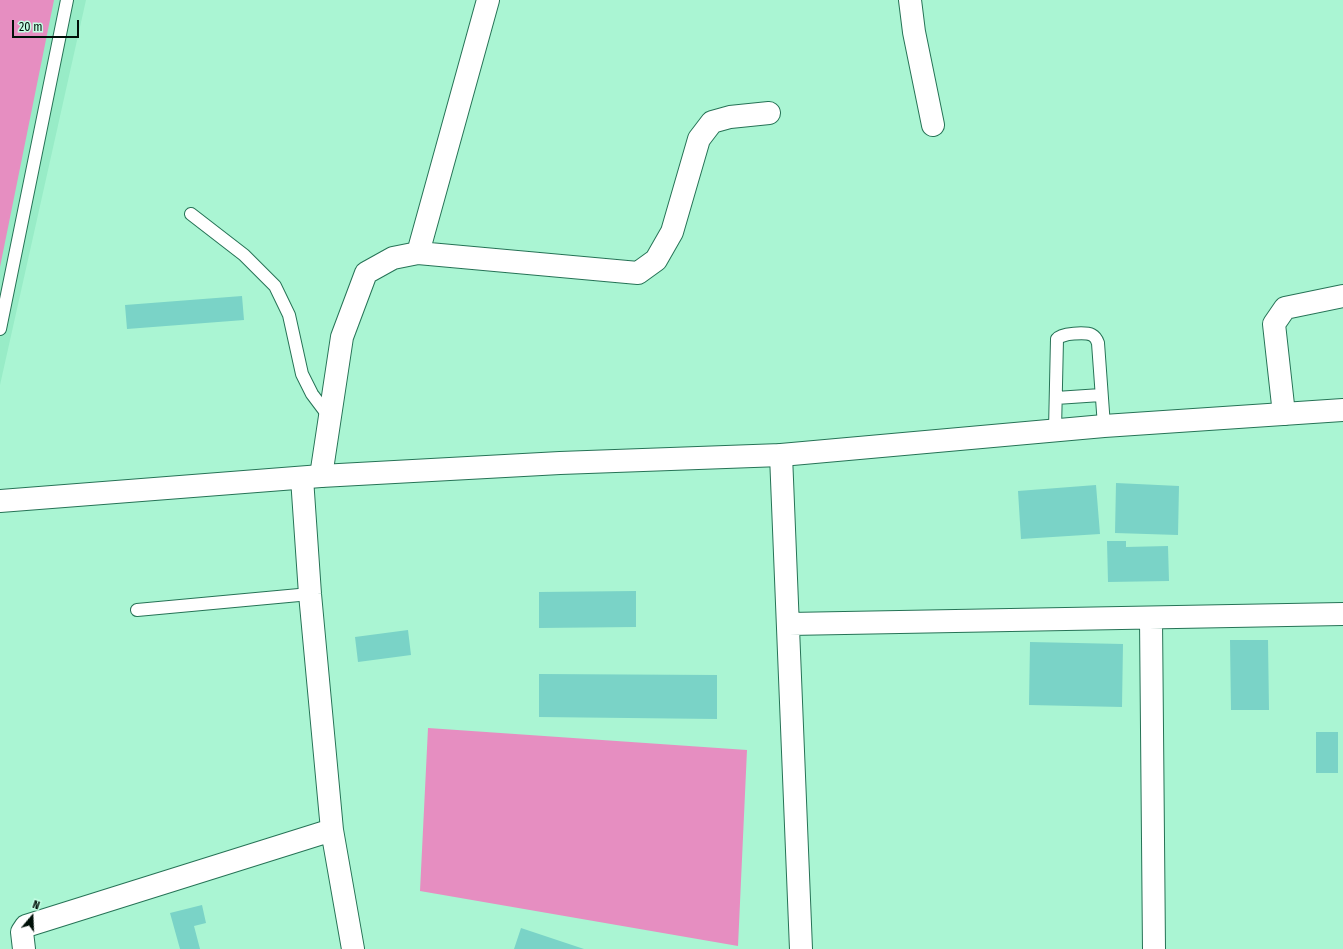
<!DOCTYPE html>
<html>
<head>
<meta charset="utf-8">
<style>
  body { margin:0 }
  #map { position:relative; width:1343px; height:949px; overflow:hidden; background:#aaf5d3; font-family:"Fira Sans Condensed",sans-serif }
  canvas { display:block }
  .north { position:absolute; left:12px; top:897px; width:40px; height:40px; -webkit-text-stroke:3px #c3fee3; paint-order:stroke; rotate:19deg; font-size:11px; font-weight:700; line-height:16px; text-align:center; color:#001008 }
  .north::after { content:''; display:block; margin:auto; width:14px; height:18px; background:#001008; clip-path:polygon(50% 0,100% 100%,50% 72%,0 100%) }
  .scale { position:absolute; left:12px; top:20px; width:67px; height:18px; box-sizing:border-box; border:2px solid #001008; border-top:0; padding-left:5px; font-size:12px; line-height:14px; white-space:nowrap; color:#001008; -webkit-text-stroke:3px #c3fee3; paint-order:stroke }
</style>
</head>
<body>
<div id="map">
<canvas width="1343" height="949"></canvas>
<div class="north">N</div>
<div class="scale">20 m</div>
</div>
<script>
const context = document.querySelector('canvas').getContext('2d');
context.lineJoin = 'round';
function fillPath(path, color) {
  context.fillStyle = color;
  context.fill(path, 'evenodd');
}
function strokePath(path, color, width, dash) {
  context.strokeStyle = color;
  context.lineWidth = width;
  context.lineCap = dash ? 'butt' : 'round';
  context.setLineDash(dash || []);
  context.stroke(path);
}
fillPath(new Path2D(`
  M0,0H86L0,385Z`), '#98ecc7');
fillPath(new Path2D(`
  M0,0H54L0,267Z
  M428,728L747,750L738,946L420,891Z`), '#e68ec1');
fillPath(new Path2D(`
  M242,296L244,320L127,329L125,305Z
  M1116,483L1179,486L1178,535L1115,533Z
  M1096,485L1100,534L1021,539L1018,491Z
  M1107,541H1126V547L1168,546L1169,581L1108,582Z
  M636,591V627L539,628V592Z
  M408,630L411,655L358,662L355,637Z
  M1230,640H1268L1269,710H1231Z
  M1030,642L1123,644L1122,707L1029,705Z
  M539,674L717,675V719L539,717Z
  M1316,732H1338V773H1316Z
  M202,905L206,923L194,926L200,949H180L170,913Z
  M521,928L584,949H514Z`), '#7ad3c7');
const service = new Path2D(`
  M191,214L244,255L275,286L289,315L302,374L312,394L330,418
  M0,329L67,0
  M1056,398L1101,395
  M1055,430L1057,339C1061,333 1086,332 1092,335C1096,337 1097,340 1098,343L1104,426
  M137,610L310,594`);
const minor = new Path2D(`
  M910,0L914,32L933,125
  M418,253L488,0
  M1284,414L1274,324L1285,308L1343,296
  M781,455L801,949
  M321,476L342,337L366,273L393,258L418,253L638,273L656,260L672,232L699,139L712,122L730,117L769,113
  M302,478L310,594L332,830L353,949
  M1151,619L1154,949
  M789,624L1343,614
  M24,949L22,932L26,926L332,830`);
const tertiary = new Path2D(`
  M0,501L321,476L560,463L781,455L1104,426L1343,410`);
strokePath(service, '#267356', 14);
strokePath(minor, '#267356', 24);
strokePath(tertiary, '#267356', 24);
strokePath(service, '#fff', 12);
strokePath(minor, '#fff', 22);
strokePath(tertiary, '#fff', 22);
</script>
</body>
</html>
